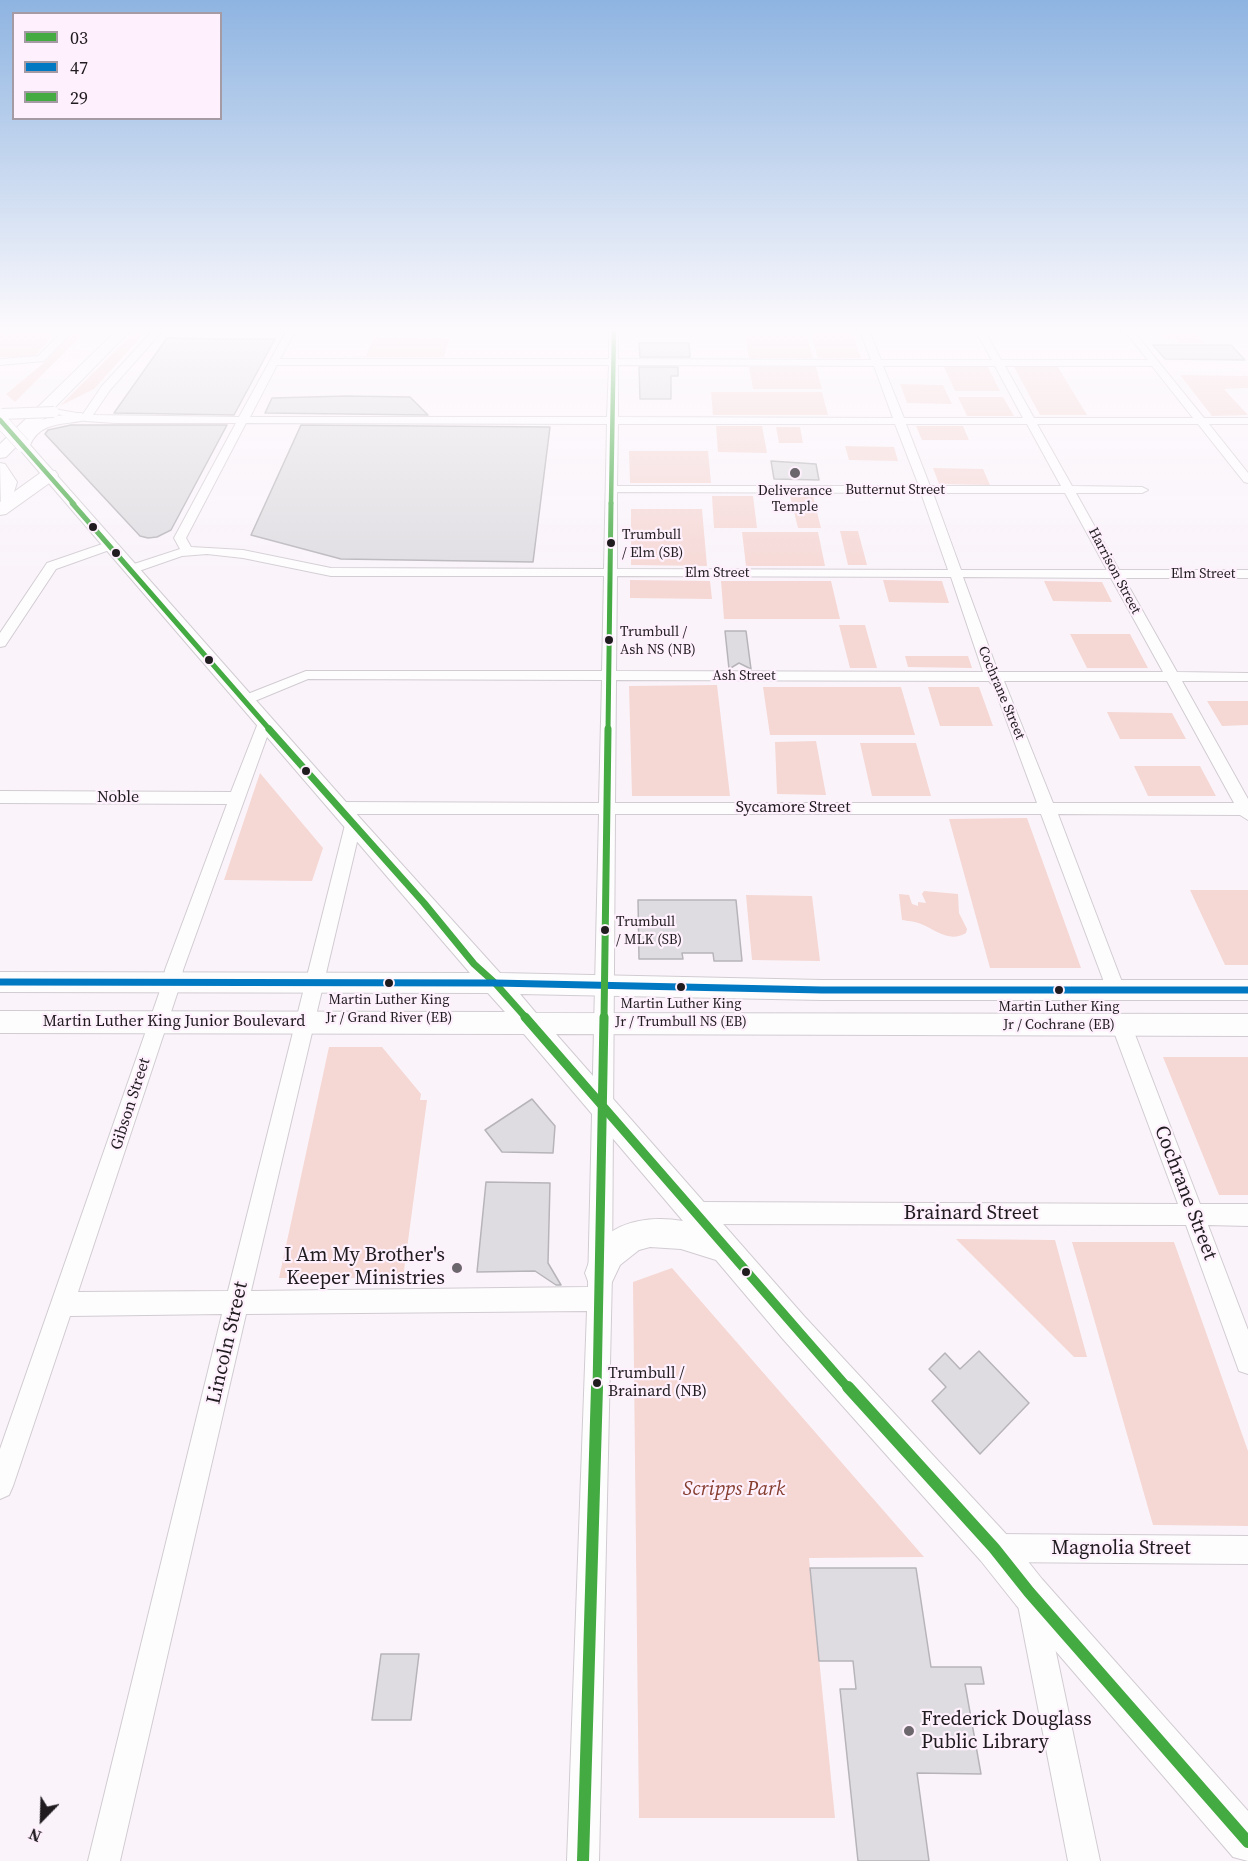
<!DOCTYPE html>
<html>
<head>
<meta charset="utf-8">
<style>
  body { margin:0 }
  #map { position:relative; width:1248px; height:1861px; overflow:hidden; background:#faf4fa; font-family:"Source Serif 4",serif }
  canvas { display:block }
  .legend { position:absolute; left:12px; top:12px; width:210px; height:108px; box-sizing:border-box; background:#fef0fc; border:2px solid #a59ba4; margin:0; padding:8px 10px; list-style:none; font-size:18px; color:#1f1b1f }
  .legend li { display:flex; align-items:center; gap:12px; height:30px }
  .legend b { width:30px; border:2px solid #a59ba4 }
  .north { position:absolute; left:12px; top:1789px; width:60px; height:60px; -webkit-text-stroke:4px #fef0fc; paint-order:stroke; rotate:203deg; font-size:16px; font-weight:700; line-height:24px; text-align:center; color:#1f1b1f }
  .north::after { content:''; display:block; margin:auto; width:21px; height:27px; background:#1f1b1f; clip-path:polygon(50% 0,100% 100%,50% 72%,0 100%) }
</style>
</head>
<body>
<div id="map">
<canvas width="1248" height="1861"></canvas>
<ul class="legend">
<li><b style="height:8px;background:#44aa42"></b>03</li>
<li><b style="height:8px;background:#0079c2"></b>47</li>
<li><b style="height:8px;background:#44aa42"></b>29</li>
</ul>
<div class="north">N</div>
</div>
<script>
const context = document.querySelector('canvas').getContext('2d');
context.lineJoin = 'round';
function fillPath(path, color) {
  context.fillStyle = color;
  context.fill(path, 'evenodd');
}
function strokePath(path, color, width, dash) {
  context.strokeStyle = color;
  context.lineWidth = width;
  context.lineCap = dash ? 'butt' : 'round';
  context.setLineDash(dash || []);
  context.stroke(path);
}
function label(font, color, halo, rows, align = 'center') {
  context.font = font + ' "Source Serif 4",serif';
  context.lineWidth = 4.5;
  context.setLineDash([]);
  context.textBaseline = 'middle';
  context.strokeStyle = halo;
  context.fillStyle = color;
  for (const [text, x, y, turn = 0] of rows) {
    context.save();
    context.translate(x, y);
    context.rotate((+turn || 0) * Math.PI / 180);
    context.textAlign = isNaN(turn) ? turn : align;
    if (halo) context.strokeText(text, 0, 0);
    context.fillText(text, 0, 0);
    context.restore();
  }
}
fillPath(new Path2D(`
  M17,328H60L34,357H0V329L5,333H12Z
  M76,328H89L15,402L6,394L46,361Z
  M138,328H149L94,389L60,406Z
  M809,328H851L861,358H818Z
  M1171,332H1195L1205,343H1179L1176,339H1164L1160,335H1172Z
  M745,336H807L813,358H749Z
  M374,337L450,338L444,357H341L366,356Z
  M749,367H816L822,389H753Z
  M944,367H988L1000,391H955Z
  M1014,367H1058L1087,415H1040Z
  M1180,375L1248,376V388L1224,389L1248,415L1212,416Z
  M900,384L943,385L952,404L907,403Z
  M711,392H822L828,415H713Z
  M958,397H1003L1014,416H967Z
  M716,426H762L767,453L718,452Z
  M916,426H963L969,440H922Z
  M776,427H800L803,443H779Z
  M845,446L894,447L898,461L849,460Z
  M629,451H708L711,483H630Z
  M933,468L983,469L990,485L939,484Z
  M712,496H753L757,528H714Z
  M790,496H813L821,528H798Z
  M631,509H702L707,566L631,565Z
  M840,531H858L867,565H848Z
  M742,532H818L825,566H746Z
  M630,580L710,581L712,599L630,598Z
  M883,580L942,581L949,603L889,602Z
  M721,581H831L840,619H724Z
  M1044,581L1102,582L1112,602L1053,601Z
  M839,625H865L877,668H850Z
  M1070,634H1130L1148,668H1087Z
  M905,656H968L972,668L908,667Z
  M717,685L730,796H632L629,686Z
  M763,687H901L915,735H770Z
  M928,687H979L993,726H940Z
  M1207,701H1248V725L1222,726Z
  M1107,712L1172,713L1186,739H1120Z
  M816,741L826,795L777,794L775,742Z
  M860,743H916L931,796H872Z
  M1134,766H1200L1216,796H1148Z
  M260,773L323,848L312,881L224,880Z
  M1027,818L1081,968H990L949,819Z
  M1190,890H1248V965H1225Z
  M924,891L958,894L959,913L967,929L966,933C949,943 936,930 921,924C914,921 908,921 902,920L899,894L909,895L912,904L918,906V902L926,903L922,894Z
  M746,895L812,896L820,961L752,960Z
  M329,1047H382L421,1094L420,1100H427L403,1278H279Z
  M1163,1057H1248V1195H1219Z
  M956,1239L1055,1240L1087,1357H1074Z
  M1072,1242H1174L1248,1451V1526L1153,1525Z
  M672,1268L924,1557L809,1558L835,1818H639L633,1282Z`), '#f5d7d4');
const building = new Path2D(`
  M167,338L213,339H275L234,415L114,413Z
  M639,343H689L690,357H640Z
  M1153,345H1231L1245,360L1165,359Z
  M639,367H678V376H671V399H640Z
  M346,396L410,397L428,415L265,413L272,398Z
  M71,425H227L171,530L157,537L148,538L140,536L45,434L48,430Z
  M301,425L550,427L533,562L341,559L251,535Z
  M771,461L816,464L819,480L774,479Z
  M725,631H746L751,669L739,663L729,669Z
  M638,900H736L742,961H714L713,953H682L683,959H639Z
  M532,1099L555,1126L553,1153L502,1152L485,1130Z
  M486,1182L550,1183L548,1263L561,1285H556L535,1271L477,1272Z
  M979,1351L1029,1403L980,1454L932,1401L946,1387L929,1369L945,1353L960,1369Z
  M810,1568H916L931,1667H981L984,1684H965L981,1774L917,1773L929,1861H858L840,1689H856L853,1661H819Z
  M381,1654H419L411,1720H372Z`);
fillPath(building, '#dfdce1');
strokePath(building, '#b7b4b9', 1.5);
const minor = new Path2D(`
  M66,328H76L44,361L0,365V359L38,356Z
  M155,328H165L110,390L93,415L239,417L288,328H297L280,359H609V328H618V359L871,360L859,328H868L881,360H992L974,328H983L1001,360H1148L1122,328H1131L1204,418H1248V424H1209L1248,473V483L1244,482L1198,424H1037L1072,486L1142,487L1148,490L1142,493H1076L1119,570H1248V578H1124L1177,672L1248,673V681H1182L1248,799V820L1240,815L1058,814L1125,990L1123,995L1116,998L1109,995L1107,990L1041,814H615L612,1273L599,1861H567L587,1311L246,1314L120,1861H88L222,1314L70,1316L13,1486L9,1495L0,1499V1449L163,982L165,970L227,804L0,803V791L231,792L258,723L265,718L272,723L183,970L181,982L78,1292L228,1291L345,825L347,821H359L361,825L251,1291L588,1287L599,814H338L332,812L330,808L332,804L338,802L599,803L602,680L308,679L250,703L245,705L238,700L240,697L306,671H602L604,576H331L243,558L207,554L182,556L136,572H128L126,569L128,566L180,549L174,538L236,423H115L86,421L49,412L54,409L83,414L102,386ZM277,365H609L607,417H250ZM618,365L874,366L893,418L618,417ZM883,366H995L1023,418H904ZM1005,366H1152L1193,418H1034ZM246,423L607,424L604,569L331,568L243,550L191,547L186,538ZM618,424H895L919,486H617ZM906,424H1027L1061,486H930ZM617,492L921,493L948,570L617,569ZM933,493H1065L1107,570H961ZM617,576L951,577L983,672L616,671ZM963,577L1111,578L1163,672H998ZM616,680L989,681L994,687L1037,803H615ZM1004,681H1167L1234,803H1053Z
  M111,541L117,545L115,548L56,569L5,646L0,647V633L47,563Z
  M1121,1016L1128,1018L1131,1024L1200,1204H1248V1226L1208,1225L1248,1330V1374L1239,1371L1186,1225L695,1224L687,1220L684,1213L687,1206L695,1202L1178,1204L1111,1024L1114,1018Z
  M994,1534L1248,1536V1564L994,1562L984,1558L980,1548L984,1538Z
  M1032,1591L1042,1595L1046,1605L1100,1861H1068L1018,1605L1022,1595Z`);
const major = new Path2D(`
  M81,413L88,417L86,420C65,425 40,421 30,445L361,819L500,973L822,980H1248V1000H822L520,994L536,1013L1248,1014V1036L556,1034L804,1316L1007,1535L1042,1579L1248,1811V1861L1233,1857L1016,1605L981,1561L782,1338L716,1260L681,1249L650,1247L639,1250L620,1265L611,1284L600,1288L589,1284L585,1273C589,1263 592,1251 599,1243C619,1219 655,1216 683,1221L524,1034L0,1033V1011L505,1012L488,993L0,992V972L470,973L16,445C28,416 54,417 81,413Z
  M0,463L5,464L17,482L9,509L1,514Z`);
const highway = new Path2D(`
  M119,328H133L6,457L0,458V444Z
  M49,470L55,471L58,475L55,479L6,514L0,515V502L43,471Z`);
strokePath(minor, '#d1ccd1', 2);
strokePath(major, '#d1ccd1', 2);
strokePath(highway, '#d1ccd1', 2);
fillPath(minor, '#fefdfe');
fillPath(major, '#fefdfe');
fillPath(highway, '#fefdfe');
const minorBridge = new Path2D(`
  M2,414L54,412`);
const majorBridge = new Path2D(`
  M0,420L23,445`);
strokePath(minorBridge, '#d1ccd1', 12, []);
strokePath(majorBridge, '#d1ccd1', 15, []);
strokePath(minorBridge, '#fefdfe', 10);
strokePath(majorBridge, '#fefdfe', 14);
strokePath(new Path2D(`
  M0,420L74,504`), '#44aa42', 4.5);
strokePath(new Path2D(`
  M72,503L270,730`), '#44aa42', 5);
strokePath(new Path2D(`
  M269,729L424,903L474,964L495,983L527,1019`), '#44aa42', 7);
strokePath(new Path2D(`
  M525,1017L849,1389`), '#44aa42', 9);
strokePath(new Path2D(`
  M848,1387L994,1548L1029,1592L1248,1842`), '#44aa42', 12);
strokePath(new Path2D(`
  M0,982L495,983L822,990H1248`), '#0079c2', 7);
strokePath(new Path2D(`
  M611,504L614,328`), '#44aa42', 4.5);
strokePath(new Path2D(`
  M608,730L611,503`), '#44aa42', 5);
strokePath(new Path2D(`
  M604,1019L608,729`), '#44aa42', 7);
strokePath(new Path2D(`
  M597,1389L604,1017`), '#44aa42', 9);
strokePath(new Path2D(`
  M583,1861L597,1387`), '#44aa42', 12);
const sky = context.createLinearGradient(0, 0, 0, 588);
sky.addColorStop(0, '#8eb4e1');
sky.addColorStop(0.56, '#fdfafd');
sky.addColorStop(1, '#fdfafd00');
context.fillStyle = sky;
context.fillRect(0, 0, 1248, 588);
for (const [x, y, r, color] of [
  [795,473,6,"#6c676c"],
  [93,527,5,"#1f1b1f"],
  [611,543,5,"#1f1b1f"],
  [116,553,5,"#1f1b1f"],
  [609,640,5,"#1f1b1f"],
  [209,660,5,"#1f1b1f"],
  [306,771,5,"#1f1b1f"],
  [605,930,5,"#1f1b1f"],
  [389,983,5,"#1f1b1f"],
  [681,987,5,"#1f1b1f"],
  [1059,990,5,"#1f1b1f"],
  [457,1268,6,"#6c676c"],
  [746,1272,5,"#1f1b1f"],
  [597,1383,5,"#1f1b1f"],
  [909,1731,6,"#6c676c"]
]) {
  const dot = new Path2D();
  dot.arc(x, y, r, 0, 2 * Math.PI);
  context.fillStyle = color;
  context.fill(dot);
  strokePath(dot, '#fef0fc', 2);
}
label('14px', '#1f1b1f', '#fef0fc', [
  ["Butternut Street",895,490],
  ["Harrison Street",1114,571,62],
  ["Elm Street",717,573],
  ["Elm Street",1203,574],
  ["Ash Street",744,676],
  ["Cochrane Street",1001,693,67]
]);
label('14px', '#1f1b1f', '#fef0fc', [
  ["Deliverance",795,491],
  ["Temple",795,507]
]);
label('14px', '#1f1b1f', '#fef0fc', [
  ["Trumbull",622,535],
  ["/ Elm (SB)",622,553],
  ["Trumbull /",620,632],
  ["Ash NS (NB)",620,650],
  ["Trumbull",616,922],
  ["/ MLK (SB)",616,940],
  ["Martin Luther King",389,1000,"center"],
  ["Jr / Grand River (EB)",389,1018,"center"],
  ["Martin Luther King",681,1004,"center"],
  ["Jr / Trumbull NS (EB)",681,1022,"center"],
  ["Martin Luther King",1059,1007,"center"],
  ["Jr / Cochrane (EB)",1059,1025,"center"]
], 'left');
label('16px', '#1f1b1f', '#fef0fc', [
  ["Noble",118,798],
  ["Sycamore Street",793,808],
  ["Martin Luther King Junior Boulevard",174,1022],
  ["Gibson Street",131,1104,-72]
]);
label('16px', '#1f1b1f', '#fef0fc', [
  ["Trumbull /",608,1374],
  ["Brainard (NB)",608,1392]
], 'left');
label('20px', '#1f1b1f', '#fef0fc', [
  ["Cochrane Street",1185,1193,69],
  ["Brainard Street",971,1214],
  ["Lincoln Street",228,1343,-77],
  ["Magnolia Street",1121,1549]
]);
label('20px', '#1f1b1f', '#fef0fc', [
  ["I Am My Brother's",445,1256],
  ["Keeper Ministries",445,1279],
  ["Frederick Douglass",921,1720,"left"],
  ["Public Library",921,1743,"left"]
], 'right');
label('italic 20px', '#853d2e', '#fef0fc', [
  ["Scripps Park",734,1490]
]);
</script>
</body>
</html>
